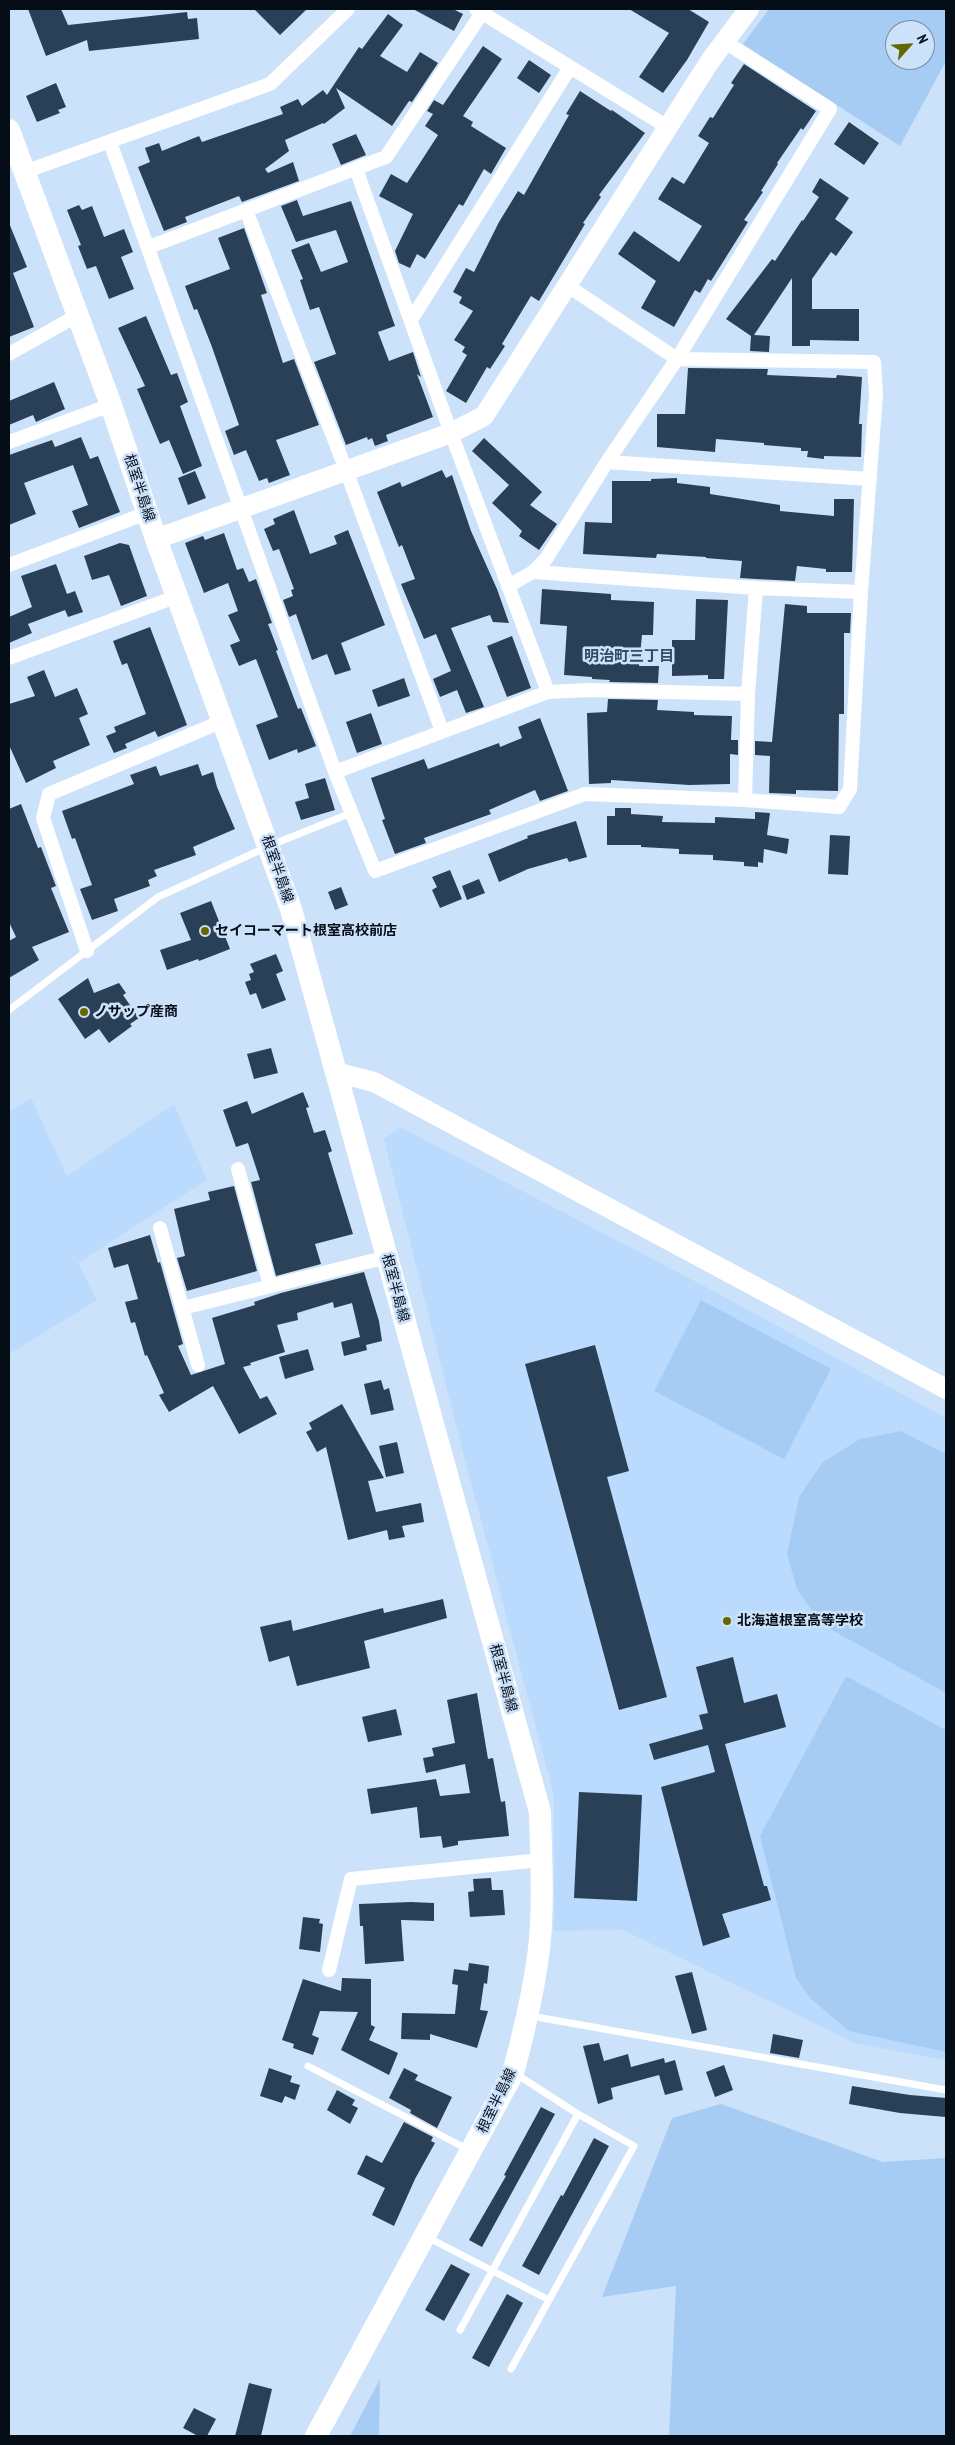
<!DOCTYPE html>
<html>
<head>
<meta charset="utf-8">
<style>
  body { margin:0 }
  #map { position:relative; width:955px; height:2445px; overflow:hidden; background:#cce2fa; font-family:"PT Sans Narrow",sans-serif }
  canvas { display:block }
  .frame { position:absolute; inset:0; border:10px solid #050d17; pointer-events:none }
  .north { position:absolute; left:885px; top:20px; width:50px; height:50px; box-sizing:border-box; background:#cce2fa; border:1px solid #7c8d9f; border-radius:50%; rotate:64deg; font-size:14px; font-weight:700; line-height:20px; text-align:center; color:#050d17 }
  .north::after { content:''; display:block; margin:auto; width:18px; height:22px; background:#660; clip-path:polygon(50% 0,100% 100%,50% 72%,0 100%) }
</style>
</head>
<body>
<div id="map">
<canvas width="955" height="2445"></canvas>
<div class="frame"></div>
<div class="north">N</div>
</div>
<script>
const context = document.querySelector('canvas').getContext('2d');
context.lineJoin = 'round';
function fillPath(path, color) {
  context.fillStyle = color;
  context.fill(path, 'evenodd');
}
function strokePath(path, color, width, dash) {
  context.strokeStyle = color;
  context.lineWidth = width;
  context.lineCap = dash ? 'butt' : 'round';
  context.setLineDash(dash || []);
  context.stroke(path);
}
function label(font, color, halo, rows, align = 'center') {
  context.font = font + ' "PT Sans Narrow","Noto Sans JP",sans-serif';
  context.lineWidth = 5;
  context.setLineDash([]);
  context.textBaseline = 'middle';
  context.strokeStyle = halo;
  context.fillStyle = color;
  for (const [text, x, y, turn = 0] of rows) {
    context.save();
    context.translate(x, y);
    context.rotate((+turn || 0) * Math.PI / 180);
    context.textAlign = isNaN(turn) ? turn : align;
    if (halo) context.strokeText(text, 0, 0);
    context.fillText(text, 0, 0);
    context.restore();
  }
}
fillPath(new Path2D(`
  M31,1098L67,1176L174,1104L207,1180L78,1263L97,1300L9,1354V1112Z
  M400,1127L706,1287L946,1418V2060L857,2044L623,1930L554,1931V1796L461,1445L384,1139Z`), '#badbfe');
fillPath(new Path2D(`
  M769,9H946V61L900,146L743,44ZM895,30H925V60H895Z
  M701,1300L831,1369L784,1459L654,1391Z
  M901,1431L946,1454V1693L821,1624L797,1589L787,1554L799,1497L822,1463L860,1439Z
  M846,1676L946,1730V2052L849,2031L811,1999L796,1978L760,1836Z
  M721,2104L883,2162L946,2158V2436H666L669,2434L676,2286L602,2297L672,2118Z
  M380,2379L379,2436H350Z`), '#a7ccf4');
fillPath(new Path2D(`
  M28,9H61L68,25L187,12L188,19L197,18L199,39L89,51L87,40L46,56Z
  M254,9H307L280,35Z
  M413,9H453L463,14L454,31Z
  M629,9H688L709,22L687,60L663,93L639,77L669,33Z
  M388,14L403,25L380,56L407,72L420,52L438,63L412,102L409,101L392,126L336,88L345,108L324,124L323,123L285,140L289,151L265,169L268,173L293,162L299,181L242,202L239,196L185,217L187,222L164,231L138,167L150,162L145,148L159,143L162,151L199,136L202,142L283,114L280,107L298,99L302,106L323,90L327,95L359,47L362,49Z
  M483,46L502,59L463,116L473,122L471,126L506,148L491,174L484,169L463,206L459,204L425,259L417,254L410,268L399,263L395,251L413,214L379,196L391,174L407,183L438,135L425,126L433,114L427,111L434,100L443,105Z
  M529,60L551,75L539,93L517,78Z
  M744,64L816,111L803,130L801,128L777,163L778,164L761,191L763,192L744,220L748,222L711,281L708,279L700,293L695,290L674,327L641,308L656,281L618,254L634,231L679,262L702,226L658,199L672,177L684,184L709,143L698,136L710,117L713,118L734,85L731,83Z
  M56,83L66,107L58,110L60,113L37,122L26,96Z
  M580,91L611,111L612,110L645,133L599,195L601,197L583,223L585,224L539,301L531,296L502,344L505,346L490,369L487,367L466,403L446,391L467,355L462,352L465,347L454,340L473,311L459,303L462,297L453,292L466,268L474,272L499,222L518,191L524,195L569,115L566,114Z
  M849,122L879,143L864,165L834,144Z
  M356,134L366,155L341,165L332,144Z
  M820,178L849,198L835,219L853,232L836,256L831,252L812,279V309H859V341L810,340V346H792V278L754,335L770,336L769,352L750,351L751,336L726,319L772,259L775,261L802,220L803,221L819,197L812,192Z
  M297,200L303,216L351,201L395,326L378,332L389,361L413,352L421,377L417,374L433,417L386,435L388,441L375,446L372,438L368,440L367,437L346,445L314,362L336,354L319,307L310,310L300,280L303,279L291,250L309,243L321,272L348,262L336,230L296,242L281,206Z
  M79,205L82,210L92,206L104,237L124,229L133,252L121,257L134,289L109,299L96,266L87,269L78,246L81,245L67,210Z
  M9,223L27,267L13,273L34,327L9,337Z
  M244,228L267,293L261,295L283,363L294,359L319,425L276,440L290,475L269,483L267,478L259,481L246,450L234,455L225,431L239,425L212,347L197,309L194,310L185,286L230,269L218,238Z
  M146,316L171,375L177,373L188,402L180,406L202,466L183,474L169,440L160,444L137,389L145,386L118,328Z
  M688,368L768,369L767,375L836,378L837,375L862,377L859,424H862L861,457L824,456V459L807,457L808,451H801V448L764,445V443L716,439L715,452L657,447V414H685Z
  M54,382L65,409L36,422L33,415L9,425V401Z
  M81,437L90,459L98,456L120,512L79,528L72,511L88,505L73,465L24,483L36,514L9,525V455L52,440L55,447Z
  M484,438L542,492L530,505L557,524L539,550L519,536L522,531L492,503L509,485L472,451Z
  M442,470L446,478L452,475L471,531L497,589L509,623L493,622L490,615L451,628L484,707L466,713L457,690L440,697L433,679L451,671L436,634L424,639L401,584L415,579L402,545L399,547L377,492L400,482L402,487Z
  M195,471L206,498L188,505L178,478Z
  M677,478V483L710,487V494L780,505V511L834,516V499H854L852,572H826V569L797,566L795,581L756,579L740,578L742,561L706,558V557L657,554L656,558L583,554L585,522L612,523V481H651V479Z
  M294,510L310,554L337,544L334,536L348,530L385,625L341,643L351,670L335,675L327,654L312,660L296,614L289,617L283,600L293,596L291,590L294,589L279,549L273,551L264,529L275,524L273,519Z
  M224,533L237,570L243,568L249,582L256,579L272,623L268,624L278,650L276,651L298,709L301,708L316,746L298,753L297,749L269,760L256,725L278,717L256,659L239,666L230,645L240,641L228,615L238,611L228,583L204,593L185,543L203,536L205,540Z
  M120,543L129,545L147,596L121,606L109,575L92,580L84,556Z
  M56,564L67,594L75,591L83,612L68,617L65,610L28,624L32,633L9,643V617L32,607L21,576Z
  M542,589L611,594V600L654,602L653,635H642L639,666H659L658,683L609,682L610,680L592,679V677L564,675L567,626L540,624Z
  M696,599L728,600L724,679H708V675L672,676V640H695Z
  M785,604L807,606V613H851L850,633H844V714H839L838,791L796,790V794L769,793L770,756L755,755V741L772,742Z
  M150,627L187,725L158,737L155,731L125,744L127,748L114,753L106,736L116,732L114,727L146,714L127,663L122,665L113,641Z
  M512,636L531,688L507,697L487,646Z
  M44,670L55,697L77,688L88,714L79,718L90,745L53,761L56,768L26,783L9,745V704L35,696L27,677Z
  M404,678L410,696L378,707L372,690Z
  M608,699L658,700L657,710L694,712V715L732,716L731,740H738V755L730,754V784L689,785L611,780V783L589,784L587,713L607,712Z
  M371,713L382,744L357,753L346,722Z
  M540,718L568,791L540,801L535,790L489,810L491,814L424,838L426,843L395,854L382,820L385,819L371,778L424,759L428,769L499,743L500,747L522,738L518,727Z
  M198,764L202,776L213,772L217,787L235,829L193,847L196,855L154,870L157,876L148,880L150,886L114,899L118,911L92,920L80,889L92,885L75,838L72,839L62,811L134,784L130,775L156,766L160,776Z
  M325,778L335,810L301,820L295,802L309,798L305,784Z
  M21,804L38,848L41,847L56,886L51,888L69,932L32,947L39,960L9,978V941L16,937L9,922V809Z
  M615,808H631V814L663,816L662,822L715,823V817L755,819V812L770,813L767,835L789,839L787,854L764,849L763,863L758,862V867L744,866V862L713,860V855L679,854V849L641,847V845H607V816H615Z
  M576,821L587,857L569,862L567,858L528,869L499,882L488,854L528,838L527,836Z
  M830,835L850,836L848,875L828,874Z
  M450,870L462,899L440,908L432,890L437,887L432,877Z
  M479,879L485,893L467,900L462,886Z
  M341,887L348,905L335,910L328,892Z
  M211,901L230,949L199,961L198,959L167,970L160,950L191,940L180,913Z
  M276,954L283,971L276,974L286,1000L262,1009L256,993L250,995L245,982L251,980L249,974L254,972L250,964Z
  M88,978L94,993L119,983L126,993L123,995L139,1018L130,1024L132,1026L109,1043L99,1029L85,1039L58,999Z
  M271,1048L278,1073L254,1079L247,1054Z
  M303,1092L309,1107L306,1108L314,1133L325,1130L332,1151L328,1153L353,1234L315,1244L321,1264L276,1276L251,1182L260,1180L248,1143L236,1147L223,1110L247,1101L252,1114Z
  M234,1186L257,1271L187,1291L177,1258L185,1256L174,1209L210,1200L208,1192Z
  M150,1235L158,1263L160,1262L183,1344L178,1346L191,1375L225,1364L212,1318L255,1305L254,1302L281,1293L364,1272L379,1321L382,1341L366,1345L367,1350L344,1356L341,1342L360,1337L352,1303L334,1308L333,1302L297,1313L298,1320L277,1325L285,1352L250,1363L251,1365L243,1367L260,1399L267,1396L277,1414L239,1434L213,1386L169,1412L159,1395L164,1393L147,1355L145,1356L135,1322L131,1323L125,1302L138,1299L128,1264L114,1268L108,1248Z
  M595,1345L629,1471L607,1477L667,1697L619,1710L525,1364Z
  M308,1349L314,1370L285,1379L279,1357Z
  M381,1380L384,1390L389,1388L394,1410L371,1415L364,1384Z
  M342,1404L384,1478L368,1481L376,1512L421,1503L424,1522L402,1526L405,1537L389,1540L387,1530L348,1540L326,1447L317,1452L306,1432L312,1429L309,1423Z
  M397,1442L404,1473L386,1477L379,1446Z
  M443,1599L447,1618L364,1641L370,1668L297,1686L289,1656L269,1662L260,1627L291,1620L293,1631L383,1608L384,1613Z
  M733,1657L744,1703L777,1694L786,1727L725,1744L764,1886H767L771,1900L722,1914L730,1937L703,1946L661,1787L715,1772L708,1745L654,1760L649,1744L703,1729L699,1715L708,1713L696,1667Z
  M477,1693L488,1759L493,1758L501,1802L505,1801L509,1836L458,1841V1845L443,1848L441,1836L420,1838L417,1807L371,1814L367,1789L436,1779L440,1796L470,1793L465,1764L426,1773L423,1758L434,1756L432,1748L455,1743L447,1700Z
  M396,1709L402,1735L368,1742L362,1717Z
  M579,1792L642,1795L637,1901L574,1898Z
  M491,1878L492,1890H503L505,1915L470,1917L468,1892L474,1891L473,1879Z
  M411,1902L434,1903V1921L401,1920L404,1961L365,1964L363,1926H360L359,1904Z
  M303,1917L320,1919L319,1923L323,1924L320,1952L299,1949Z
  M469,1963L489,1966L487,1984L484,1983L480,2010L488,2011L477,2048L430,2034V2040L401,2039L402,2013L455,2014L458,1985L452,1984L454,1969L468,1971Z
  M692,1972L707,2030L692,2034L675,1976Z
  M342,1978L371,1979V2025L375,2027L369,2040L398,2053L389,2075L341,2050L358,2012L320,2011L312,2035L319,2038L313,2055L293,2048L294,2044L282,2040L303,1979L341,1991Z
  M773,2034L803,2040L799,2058L770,2053Z
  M599,2043L604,2061L628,2054L631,2067L664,2058L665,2063L675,2060L683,2090L665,2095L659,2075L611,2088L613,2099L598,2104L583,2046Z
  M724,2065L733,2090L715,2097L706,2072Z
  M269,2068L292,2076L290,2082L300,2085L295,2100L285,2096L282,2103L260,2096Z
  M404,2068L418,2075L415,2080L452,2097L437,2128L410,2113L411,2110L389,2098Z
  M852,2086L910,2095L946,2098V2117L900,2113L849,2104Z
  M337,2090L355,2100L352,2105L358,2108L350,2124L327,2110Z
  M541,2107L555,2114L482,2247L469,2240L506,2176L504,2175Z
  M404,2122L433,2137L431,2141L435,2143L415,2179L394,2226L372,2215L385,2188L357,2174L366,2155L382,2163Z
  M594,2138L609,2146L539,2275L522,2266L561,2195L563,2196Z
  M451,2264L470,2274L444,2321L425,2310Z
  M507,2294L523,2303L489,2367L472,2358Z
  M249,2383L272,2389L261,2436H235Z
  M194,2408L216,2419L207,2436H198L183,2428Z`), '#294057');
strokePath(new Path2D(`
  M9,1010L158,897L269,846L351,813
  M531,2016L946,2090
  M308,2066L469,2150
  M427,2237L549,2300
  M460,2330L578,2114
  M511,2369L634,2146L578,2114L516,2074`), '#fff', 7);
strokePath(new Path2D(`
  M476,9L669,128
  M110,142L335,772L375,871L585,794L745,800L839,807L850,789L861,592L876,395L874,362L677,359L568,286
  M356,169L451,433L548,692
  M24,172L270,84L348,9
  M246,210L346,470L442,731
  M149,247L386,157L482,13
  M411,320L569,69
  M9,354L78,315
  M9,442L111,405
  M607,462L870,479
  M9,565L147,513
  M533,572L756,588L861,592
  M508,586L533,572L546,559L607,462L677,359L830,109L725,42
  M9,658L178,596
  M335,772L548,692L588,690L748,694
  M745,800L748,694L756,588
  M87,951L43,818L49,794L223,721
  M238,1169L270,1285
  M160,1228L198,1365
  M183,1308L387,1257
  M329,1970L351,1879L541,1860`), '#fff', 14);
strokePath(new Path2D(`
  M156,539L451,433L484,416L710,61L749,9
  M335,1072L374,1082L946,1389`), '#fff', 20);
strokePath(new Path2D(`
  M9,130L111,405L156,539L291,909L540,1812C541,1857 544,1904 539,1949C534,1991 524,2032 513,2073L316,2436`), '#fff', 22);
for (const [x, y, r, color] of [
  [205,931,5,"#660"],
  [84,1012,5,"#660"],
  [727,1621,5,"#660"]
]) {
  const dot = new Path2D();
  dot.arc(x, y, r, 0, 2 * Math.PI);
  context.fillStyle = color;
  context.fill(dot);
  strokePath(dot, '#cce2fa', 2);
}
label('14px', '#050d17', '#cce2fa', [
  ["根室半島線",139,488,72],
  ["根室半島線",277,869,71],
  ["根室半島線",395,1288,75],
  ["根室半島線",503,1678,75],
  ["根室半島線",497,2101,-64]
]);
label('bold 14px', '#050d17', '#cce2fa', [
  ["セイコーマート根室高校前店",215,931],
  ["ノサップ産商",94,1012],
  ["北海道根室高等学校",737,1621]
], 'left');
label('bold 15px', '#344b64', '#cce2fa', [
  ["明治町三丁目",629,657]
]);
</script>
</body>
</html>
